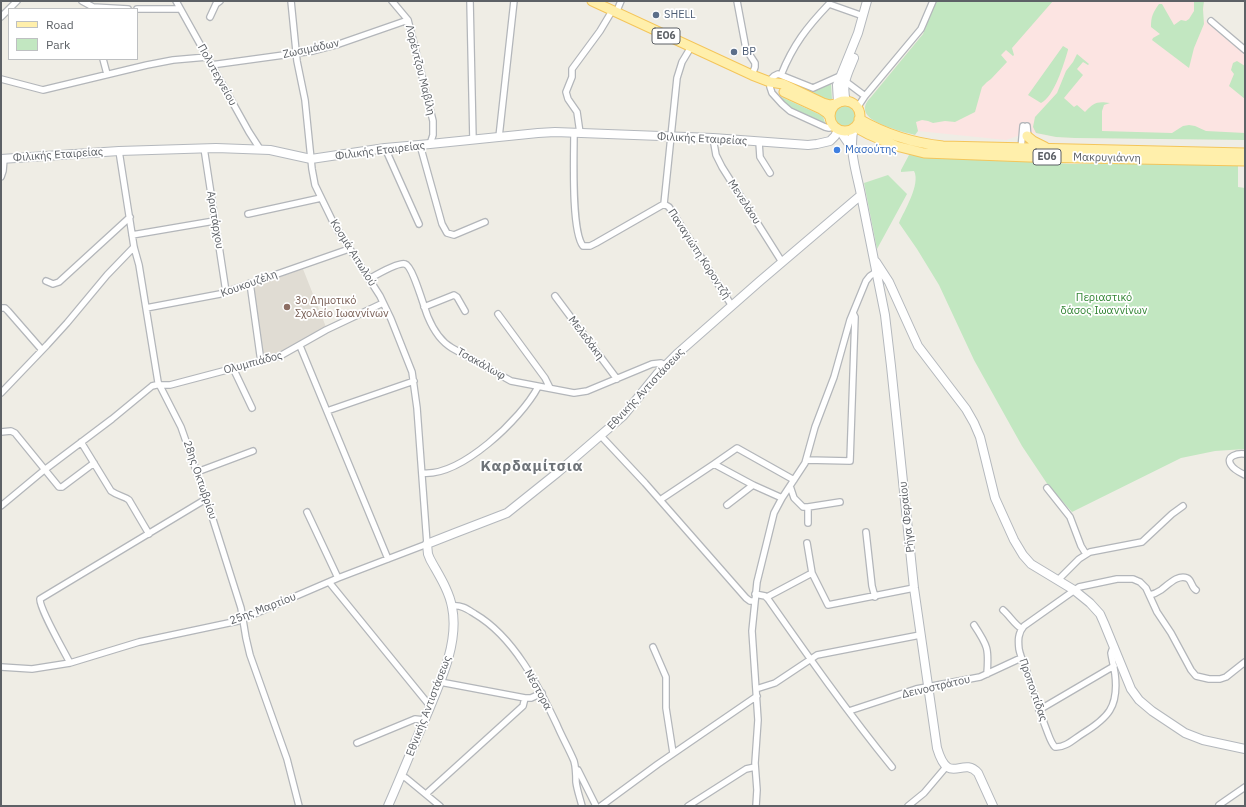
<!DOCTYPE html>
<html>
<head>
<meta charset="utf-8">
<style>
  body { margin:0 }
  #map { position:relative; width:1246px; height:807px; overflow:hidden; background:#efede5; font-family:"IBM Plex Sans",sans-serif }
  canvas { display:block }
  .frame { position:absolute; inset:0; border:2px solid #5d6166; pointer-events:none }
  .legend { position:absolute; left:8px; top:8px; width:130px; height:52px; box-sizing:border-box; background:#fff; border:1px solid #bec0c2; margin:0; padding:5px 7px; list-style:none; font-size:12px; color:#5d6166 }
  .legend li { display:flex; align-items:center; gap:8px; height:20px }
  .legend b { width:20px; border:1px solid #bec0c2 }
</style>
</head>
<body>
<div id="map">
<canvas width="1246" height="807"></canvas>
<div class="frame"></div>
<ul class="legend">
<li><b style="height:5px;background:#ffefab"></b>Road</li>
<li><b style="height:11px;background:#c2e7c1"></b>Park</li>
</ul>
</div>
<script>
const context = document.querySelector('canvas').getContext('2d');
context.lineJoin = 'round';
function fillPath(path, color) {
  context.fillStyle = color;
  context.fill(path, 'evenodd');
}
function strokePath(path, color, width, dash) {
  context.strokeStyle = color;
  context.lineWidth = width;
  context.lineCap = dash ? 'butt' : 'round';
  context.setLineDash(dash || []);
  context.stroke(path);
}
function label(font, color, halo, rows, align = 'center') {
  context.font = font + ' "IBM Plex Sans",sans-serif';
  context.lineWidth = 3.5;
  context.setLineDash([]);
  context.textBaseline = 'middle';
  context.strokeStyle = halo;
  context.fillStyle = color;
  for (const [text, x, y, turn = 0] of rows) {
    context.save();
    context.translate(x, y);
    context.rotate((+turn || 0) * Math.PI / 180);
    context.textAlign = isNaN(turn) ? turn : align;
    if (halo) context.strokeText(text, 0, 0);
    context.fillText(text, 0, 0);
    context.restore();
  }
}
fillPath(new Path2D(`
  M303,269L326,327L298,344L290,347L280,352L263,356L253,286Z`), '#e0dcd3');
fillPath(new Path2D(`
  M936,1H1204L1203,16L1205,21L1245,55V140L1075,138L1056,137L1029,132L1006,140L918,131L915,135L891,128L867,116L865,110V105L871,97L923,34Z`), '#fce4e2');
fillPath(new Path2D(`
  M936,1H1053L1012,48L1014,55L1013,56L1006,50L1001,55L1007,62L991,79L987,82L982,87L975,112L955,122L945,121L933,123L928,121L922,120L916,122L918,131L915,135C904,132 863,123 865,108C865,104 868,100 871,97L923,34Z
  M1194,1H1204L1203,9L1204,24L1194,48L1189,68L1152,40L1153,38L1160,34L1151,27C1151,16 1153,13 1159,4H1162L1174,25L1181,20L1186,21L1189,19L1194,11Z
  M1063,46L1068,49V50C1064,64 1054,97 1041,103L1028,95Z
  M1077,54L1089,64L1088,65L1083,62L1077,69L1083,75L1064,98L1074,107L1077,105L1085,112C1094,103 1096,101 1110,103L1104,105L1102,111V131L1172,133L1183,126L1189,125L1195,126L1206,131L1245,133V140L1075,138L1056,137L1036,133L1033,127L1035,117L1057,93L1066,71L1073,62Z
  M1237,61L1245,66V99L1229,86L1234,74L1231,70L1233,63Z
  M783,79H787L813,91L831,84L832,99L829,100L784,81Z
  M777,95L823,116L825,123L820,122L788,107Z
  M833 117a11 11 0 1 1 22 0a11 11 0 1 1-22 0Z
  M909,155L1072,164L1139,163L1238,165V187L1245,188V449L1215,451L1181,458L1072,512L1048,485L1022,446L974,360L939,285L917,249L899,223C904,211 921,184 914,171L901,172V170Z
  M888,175L907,194L877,249L864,183Z`), '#c2e7c1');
const street = new Path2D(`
  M82,1L93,7L128,9
  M176,1L249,132L260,149
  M392,1L408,20L424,84L433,121V135L430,144
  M470,1L473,140
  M737,1L746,49L755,63V67L752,75
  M137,9H180
  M616,13L621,1
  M1,17L17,1
  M210,17L216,4L220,1
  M1211,21L1245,50
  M103,59L107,74
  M211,65L313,51L336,45L408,20
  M781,75C793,45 807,27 829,4L863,16
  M1,79L43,90L147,65L173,60L207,57
  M845,81L865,96
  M857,108L865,96L921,29L933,1
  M1027,126L1028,138
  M834,127L829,128L825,127L790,111L782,104L772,93L770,87V83L771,79L774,76L778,74L813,88L840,76
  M574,132C574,155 571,231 583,246H590L596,243L664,204L677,78L682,62L691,47
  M580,133L577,112L568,99L566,92L572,77V69L600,31L612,11
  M499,137L514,1
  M713,138L716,155L722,167L782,262
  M759,142L760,157L770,173
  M420,145L442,224L447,233L454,235L485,222
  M204,148L226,292
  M385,148L419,224
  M1021,149L1023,126
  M119,151L134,247L139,265L158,382L181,427L209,507L241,608L246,638L250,655L287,759L299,806
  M1,177L3,171L4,159
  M664,204L669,207L732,306
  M248,214L321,198
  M132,235L214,221
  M369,279C376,275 398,262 405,264C413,266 424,308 428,317C433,329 440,341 452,348L511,381L574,393L587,391L652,364L661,363L665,365
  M46,281L53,284L59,282L130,217
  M250,283L261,362
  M555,296L617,379
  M424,307L454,295L457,297L465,311
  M1,308H5L8,311L42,350
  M146,308L220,294L349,249
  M498,314L545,378L550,388
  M300,346L388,559
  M233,368L252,408
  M1,393L47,345L67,323L107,275L134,247
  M327,411L414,381
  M1,432L11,431L15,433L59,487H62L94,463
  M601,436L645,483L746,598L750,601H754
  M81,442L111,491C118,496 124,496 129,500L149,534
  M1245,454C1238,453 1225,456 1231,465C1234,470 1241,473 1245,475
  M806,460L850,461L855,317L853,313
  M714,464L737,448L794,480
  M197,472L253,451
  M422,473C461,477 521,419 538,387
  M790,486L794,498L803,507H808L840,502
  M1047,488L1070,517L1081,546L1086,554
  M660,500L714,464L753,485L782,498
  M727,505L753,485
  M1,506L43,471L112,419L152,386L156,385H170L280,356L326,330L383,303
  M808,507V523
  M307,512L338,578
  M866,532L872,586L875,597
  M807,543L812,573
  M1058,580L1079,559L1090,552L1142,542L1172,514L1183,506
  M329,582L430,706
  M755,594L765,596L768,599C808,656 848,713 892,767
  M1150,595C1154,594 1158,592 1161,590C1168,585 1178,574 1187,578C1192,580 1191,587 1196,590
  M767,597L812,573L828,605L914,588
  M452,606C462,605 467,609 475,614C514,637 538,685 557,725C562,737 569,749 574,761C576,768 576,775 576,782C577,790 580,798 582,806
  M1003,610C1010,616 1014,624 1022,629
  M974,625C988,646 989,649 987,674
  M653,647L666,677V708L673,753
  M1115,648L1112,650L1111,653C1112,660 1114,667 1115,674C1119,707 1108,718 1082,734C1074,739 1065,748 1055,747C1051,743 1049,736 1047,731C1040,713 1035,696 1029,678C1026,668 1021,659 1019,649C1018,640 1018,633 1024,626L1079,587L1117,579H1133L1140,582L1146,588L1157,612L1171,633L1191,670L1196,676L1209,679H1220L1226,677L1245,662
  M70,663C64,651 39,608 40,599L206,499
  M1,667L32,669L70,663L139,642L238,621L338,578L427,544L417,408L412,372L391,319L380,296L334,224L315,185L312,169L305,100L297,61L291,1
  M440,682L525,698H531L542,693
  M756,689L775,683L817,655L920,635
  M1039,710L1114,666
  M849,711L916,689L980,677L1021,658
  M357,743L415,719L424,720
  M578,770L596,806
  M401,776L406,778L440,806
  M426,794L523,706L525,698
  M1219,805L1245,787
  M601,806L658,764L757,696
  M688,806L746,769L755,767
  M756,806L757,790L755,763L758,720L752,631L757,582L774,513L782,498L805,463L815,427L834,377L850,320L866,281L870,276L876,272
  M908,806L924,793L946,767`);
const secondary = new Path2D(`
  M846,101C841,84 848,73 854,58
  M838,103L837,85L858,33L867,1
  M840,131L851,147
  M1,159L119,151L216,148L270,150L311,159L385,148L430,144L538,133L555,132L713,138L808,145L817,144L830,141L835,136L838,130
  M861,195L885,315L891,366L914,588L937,748C949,788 962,755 978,773L993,806
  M876,262L889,282L918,346L966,409L974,423L980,437L995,498L1014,540L1023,555L1031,564L1074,590L1090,603L1100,614L1104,623L1131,689L1139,700L1152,711L1185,733L1203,740L1245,749
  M388,806C400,779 411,751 423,724C437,689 460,645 452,607C449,590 438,574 430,559L428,554L427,544L455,533L507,513L557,473L623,416L658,373L677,354L760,281L861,195C857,174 848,149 854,128`);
const primary = new Path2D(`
  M592,1L752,75L770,82L783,84L823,103L830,105L836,104
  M784,92L821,109L827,113L830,117
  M830 116a15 15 0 1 1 30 0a15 15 0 1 1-30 0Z
  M859,119C885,134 913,143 943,146L1245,153
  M855,127L868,134L896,146L924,153L1029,157L1245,161
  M1027,136L1033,141L1045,147`);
strokePath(street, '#b3b6ba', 8);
strokePath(secondary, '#b4b8bd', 10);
strokePath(primary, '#f4c55a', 11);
strokePath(street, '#fff', 5.5);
strokePath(secondary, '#fff', 8);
strokePath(primary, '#ffefab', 9);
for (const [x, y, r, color] of [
  [656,15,4,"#5c6f8a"],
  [734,52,4,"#5c6f8a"],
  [837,150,4,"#3f7fe0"],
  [287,307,4,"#8d6e63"]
]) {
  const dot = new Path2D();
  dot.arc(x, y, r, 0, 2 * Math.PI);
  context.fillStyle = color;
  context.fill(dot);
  strokePath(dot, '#fff', 1.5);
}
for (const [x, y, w] of [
  [666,36,28],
  [1047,157,28]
]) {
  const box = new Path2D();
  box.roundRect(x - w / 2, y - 8, w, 16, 3);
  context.fillStyle = '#fff';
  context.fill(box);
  strokePath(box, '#5d6166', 1);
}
label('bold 10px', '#5d6166', null, [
  ["ΕΟ6",666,36],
  ["ΕΟ6",1047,157]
]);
label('11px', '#4e5e75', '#fff', [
  ["SHELL",664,15],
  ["BP",742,52]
], 'left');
label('11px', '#5d6166', '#fff', [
  ["Ζωσιμάδων",311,49,-12],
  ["Λορέντζου Μαβίλη",420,70,76],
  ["Πολυτεχνείου",217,75,61],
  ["Φιλικής Εταιρείας",702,139,3],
  ["Φιλικής Εταιρείας",380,151,-7],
  ["Φιλικής Εταιρείας",58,155,-4],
  ["Μακρυγιάννη",1107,158,1],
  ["Μενελάου",744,202,57],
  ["Αριστάρχου",215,220,81],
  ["Κοσμά Αιτωλού",353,253,58],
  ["Παναγιώτη Κοροντζή",699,254,57],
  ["Κουκουζέλη",249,284,-20],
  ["Μελεδάκη",586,338,53],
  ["Ολυμπιάδος",253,363,-15],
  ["Τσακάλωφ",481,364,29],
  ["Εθνικής Αντιστάσεως",646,389,-47],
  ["28ης Οκτωβρίου",200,480,71],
  ["Ρήγα Φεραίου",907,517,-96],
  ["25ης Μαρτίου",263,609,-21],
  ["Δεινοστράτου",936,687,-13],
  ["Νέστορα",538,690,61],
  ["Προποντίδας",1033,690,71],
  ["Εθνικής Αντιστάσεως",429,706,-69]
]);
label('11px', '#366cbe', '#fff', [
  ["Μασούτης",845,150]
], 'left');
label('11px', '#348636', '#fff', [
  ["Περιαστικό",1104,298],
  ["δάσος Ιωαννίνων",1104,311]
]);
label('11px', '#785e54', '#fff', [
  ["3ο Δημοτικό",295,301],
  ["Σχολείο Ιωαννίνων",295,314]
], 'left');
context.letterSpacing = '1px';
label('bold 15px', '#6e7378', '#fff', [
  ["Καρδαμίτσια",532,467]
]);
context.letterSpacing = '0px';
</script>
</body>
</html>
